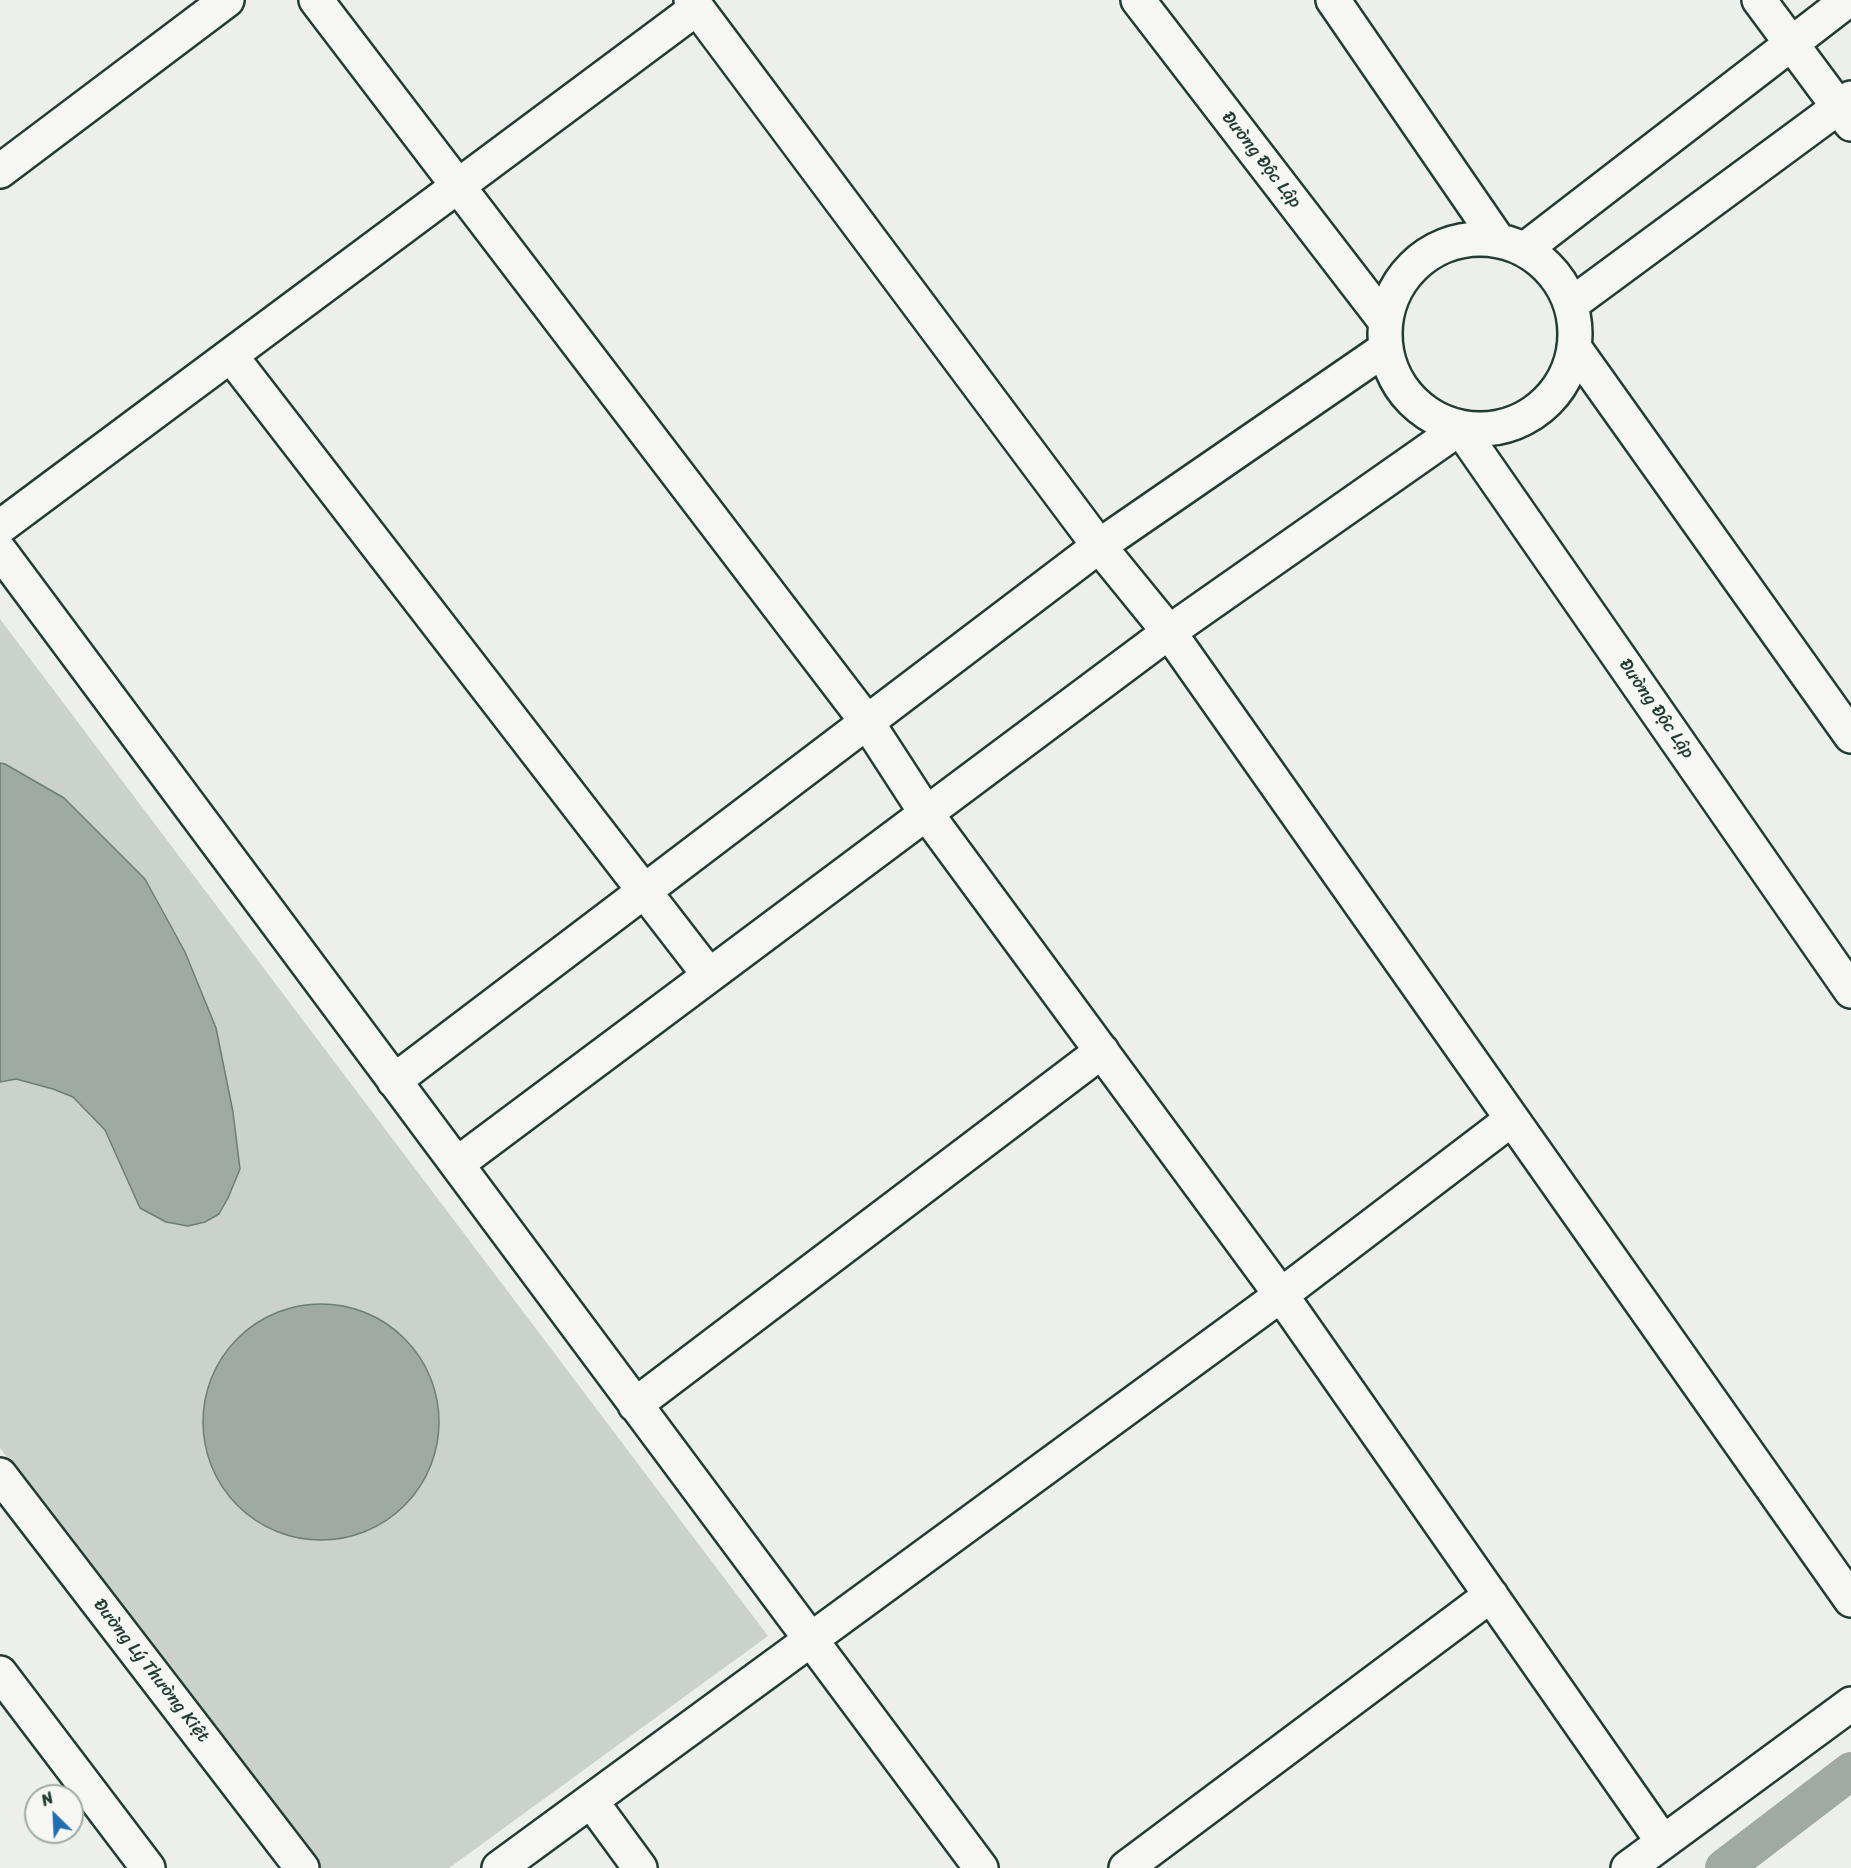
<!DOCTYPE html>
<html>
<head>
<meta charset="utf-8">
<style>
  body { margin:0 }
  #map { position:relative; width:1851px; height:1868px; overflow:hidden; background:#edefea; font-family:Sriracha,sans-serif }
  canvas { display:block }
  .north { position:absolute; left:24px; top:1784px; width:60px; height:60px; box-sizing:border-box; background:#f6f6f2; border:2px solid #a0aca6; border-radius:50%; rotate:336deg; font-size:16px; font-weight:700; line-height:24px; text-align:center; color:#1f3d34 }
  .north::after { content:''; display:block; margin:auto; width:21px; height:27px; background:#1f6fb2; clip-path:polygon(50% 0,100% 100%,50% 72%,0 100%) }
</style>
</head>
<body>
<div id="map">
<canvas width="1851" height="1868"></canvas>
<div class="north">N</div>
</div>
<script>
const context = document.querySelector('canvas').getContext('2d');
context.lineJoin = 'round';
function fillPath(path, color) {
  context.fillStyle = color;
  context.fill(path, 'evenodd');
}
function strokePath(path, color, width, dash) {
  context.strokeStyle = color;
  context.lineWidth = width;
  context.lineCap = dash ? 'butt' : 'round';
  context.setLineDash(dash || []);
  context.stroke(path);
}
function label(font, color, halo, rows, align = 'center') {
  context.font = font + ' Sriracha,sans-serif';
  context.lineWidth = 6;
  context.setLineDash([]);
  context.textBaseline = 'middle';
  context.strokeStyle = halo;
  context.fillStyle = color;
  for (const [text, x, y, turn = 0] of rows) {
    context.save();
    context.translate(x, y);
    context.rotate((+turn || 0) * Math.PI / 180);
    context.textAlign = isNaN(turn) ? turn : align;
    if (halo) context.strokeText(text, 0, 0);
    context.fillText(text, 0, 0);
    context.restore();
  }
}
fillPath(new Path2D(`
  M0,619L768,1636L449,1868H320L0,1448Z`), '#cbd2cc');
const water = new Path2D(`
  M0,763L5,764L64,798L145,879L185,952L216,1028L233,1112L240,1169L228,1198L219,1214L205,1222L188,1226L166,1222L140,1208L105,1130L73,1097L53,1089L16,1079L0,1082Z
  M203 1422a118 118 0 1 1 236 0a118 118 0 1 1-236 0Z`);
fillPath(water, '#9faaa4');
strokePath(water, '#6c7e77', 1.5);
strokePath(new Path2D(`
  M1724,1868L1851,1771`), '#9faaa4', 38);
const minor = new Path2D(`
  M316,0L867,722L926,813L1281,1295L1663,1842
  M691,0L1099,546L1169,632L1851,1600
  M1759,0L1851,124
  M0,171L227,0
  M1525,249L1848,0
  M1573,303L1851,98
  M231,356L709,975
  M0,527L697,8
  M0,551L981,1868
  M394,1081L1099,546L1385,349
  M457,1164L1169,632L1460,428
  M635,1405L1102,1051
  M0,1475L302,1868
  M0,1673L148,1868
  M591,1801L640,1868
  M499,1868L1281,1295L1512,1119
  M1126,1868L1491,1595
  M1628,1868L1851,1704`);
const tertiary = new Path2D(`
  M1138,0L1385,321
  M1333,0L1498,240
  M1385 334a95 95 0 1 1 190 0a95 95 0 1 1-190 0Z
  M1574,347L1851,736
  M1460,428L1851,991`);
strokePath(minor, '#1f3d34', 38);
strokePath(tertiary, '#1f3d34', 38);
strokePath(minor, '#f6f6f2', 33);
strokePath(tertiary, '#f6f6f2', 33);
label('18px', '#1f3d34', '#f6f6f2', [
  ["Đường Độc Lập",1261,160,52],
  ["Đường Độc Lập",1656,709,55],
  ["Đường Lý Thường Kiệt",151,1671,52]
]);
</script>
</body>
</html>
